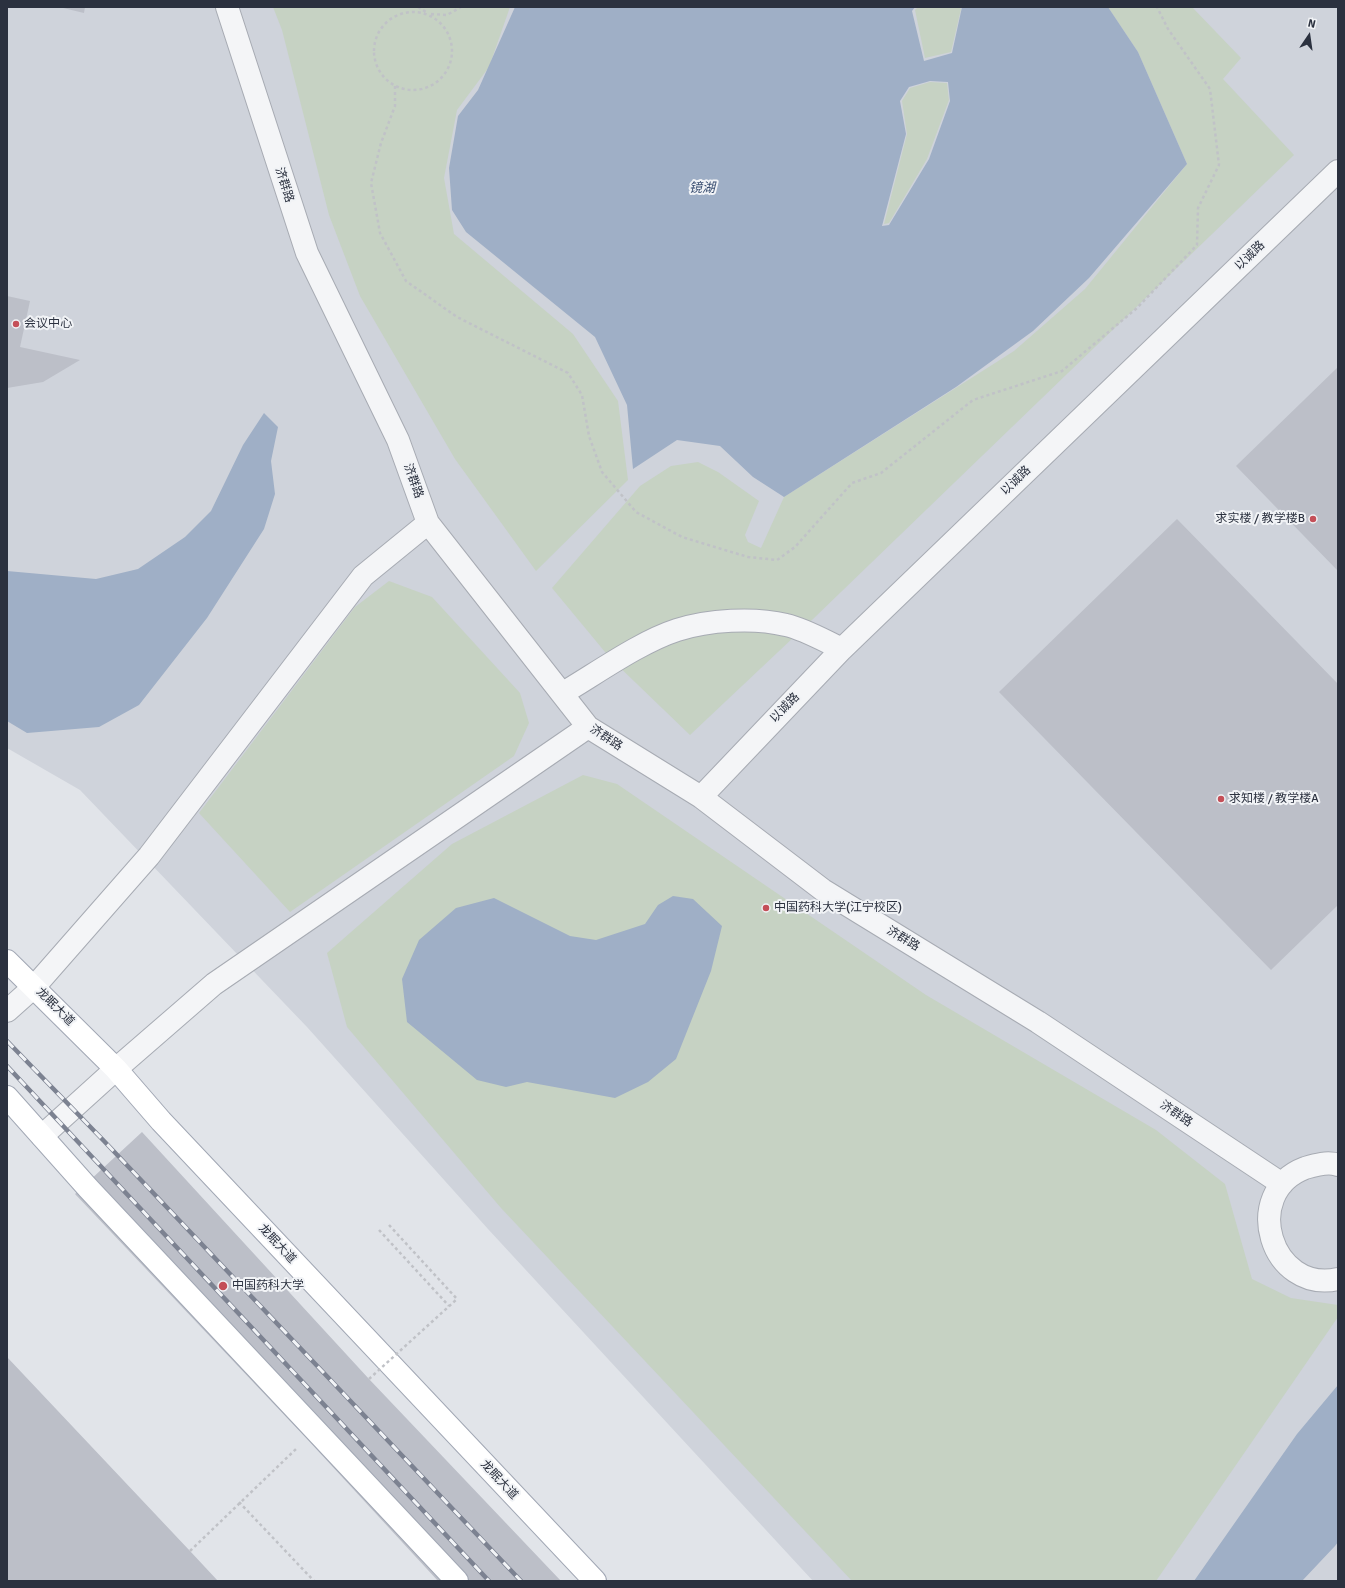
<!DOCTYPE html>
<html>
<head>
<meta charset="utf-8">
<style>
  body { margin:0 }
  #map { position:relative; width:1345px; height:1588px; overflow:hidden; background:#e1e4e9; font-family:Signika,sans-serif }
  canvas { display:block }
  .frame { position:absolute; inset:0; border:8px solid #2b313f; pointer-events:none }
  .north { position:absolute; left:1289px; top:16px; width:40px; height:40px; -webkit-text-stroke:3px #f1f3f6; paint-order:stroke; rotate:13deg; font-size:11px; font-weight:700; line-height:16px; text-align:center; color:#2b313f }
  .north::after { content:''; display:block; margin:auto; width:14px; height:18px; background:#2b313f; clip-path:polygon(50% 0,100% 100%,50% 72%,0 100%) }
</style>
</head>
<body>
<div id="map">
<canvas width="1345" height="1588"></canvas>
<div class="frame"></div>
<div class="north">N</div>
</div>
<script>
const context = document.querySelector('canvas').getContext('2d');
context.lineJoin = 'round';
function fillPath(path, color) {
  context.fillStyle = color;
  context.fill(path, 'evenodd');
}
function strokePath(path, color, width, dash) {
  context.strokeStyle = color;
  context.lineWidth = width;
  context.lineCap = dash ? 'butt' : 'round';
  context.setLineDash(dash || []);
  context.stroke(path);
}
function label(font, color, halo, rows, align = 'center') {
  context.font = font + ' Signika,"Noto Sans SC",sans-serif';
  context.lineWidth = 4;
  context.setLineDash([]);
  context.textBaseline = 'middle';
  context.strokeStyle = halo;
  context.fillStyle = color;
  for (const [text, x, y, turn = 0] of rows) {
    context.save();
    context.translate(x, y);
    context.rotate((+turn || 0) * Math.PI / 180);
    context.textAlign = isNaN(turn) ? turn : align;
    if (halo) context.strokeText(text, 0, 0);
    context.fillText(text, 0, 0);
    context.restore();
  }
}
fillPath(new Path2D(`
  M7,7H1338V1581H813L488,1229L307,1027L80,790L7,748Z`), '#cfd3db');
fillPath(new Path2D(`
  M273,7H510L489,67L457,110L444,178L454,234L573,334L618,401L628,480L536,571L455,459L360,296L329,215L282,30Z
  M918,7H959L961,9L951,52L925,58L915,10Z
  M1108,7H1192L1241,58L1223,79L1294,155L813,619L690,735L610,658L552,588L640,486L671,466L698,462L718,472L759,501L745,535L748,542L761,548L784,497L1014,351L1085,289L1187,164L1138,52Z
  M930,82L947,83L949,100L927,159L889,223L884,224L907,134L902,101L910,88Z
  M389,581L432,597L520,693L529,723L514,756L290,912L199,813L355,607Z
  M583,775L617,784L926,995L1156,1130L1225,1184L1252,1279L1291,1298L1338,1305V1317L1156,1581H852L501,1208L347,1027L327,953L452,844Z`), '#c6d2c3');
fillPath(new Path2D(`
  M515,7H915L912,11L924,61L952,53L962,7H1108L1138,52L1187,164L1089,278L1033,331L956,387L784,497L753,477L720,446L677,440L633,469L627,405L595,337L466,232L452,210L449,168L458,116L478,90ZM930,81L948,82L950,101L929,159L889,225L882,226L906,134L900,101L909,87Z
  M264,413L278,427L271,461L275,494L264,529L207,618L139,705L99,727L27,733L7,721V571L96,579L138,569L185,537L211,511L243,445Z
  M673,896L693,899L722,926L711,971L676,1059L648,1082L615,1098L527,1082L506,1087L477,1080L407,1022L402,979L419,940L456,908L494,898L570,936L596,940L645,924L658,905Z
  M1338,1385V1542L1335,1546L1302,1581H1194L1297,1434Z`), '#9fafc6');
fillPath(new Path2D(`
  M59,7H85L84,13Z
  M7,296L30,301L20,347L80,360L43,382L7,388Z
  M1338,367V571L1236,466Z
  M1177,519L1338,684V905L1271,970L999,692Z
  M142,1132L369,1379L561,1581H438L307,1439L75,1194Z
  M7,1357L190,1551L218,1581H7Z`), '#bcbfc8');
const minor = new Path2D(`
  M227,7L307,253L398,440L428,523L588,727L701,797L823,890L1038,1022L1282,1184
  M563,693C597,673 640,642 677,630C708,620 754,617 786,625C804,629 825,641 842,649
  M701,797L842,649L1338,171
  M7,1011L35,986L149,856L363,576L428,523
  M42,1136L116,1069L214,984L588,727
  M1338,1165C1328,1161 1315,1165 1305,1168C1240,1193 1271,1294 1338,1279`);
const major = new Path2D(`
  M7,961L116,1069L161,1121L595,1581
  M7,1097L88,1188L457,1581`);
strokePath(minor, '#a7abb3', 24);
strokePath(major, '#a1a7b4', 24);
strokePath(new Path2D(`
  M418,7L426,12
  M374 51a39 39 0 1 1 78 0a39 39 0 1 1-78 0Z
  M431,14L447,15L461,7
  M395,86V106L381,143L371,183L380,233L406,281L457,317L568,373L582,395L589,436L602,472L636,512L682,537L748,557L777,560L795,547L852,483L881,473L973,400L1062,371L1137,308L1197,245L1198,208L1219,165L1210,89L1168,29L1157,7
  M389,1225L457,1299
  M379,1230L449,1306
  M239,1502L314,1581
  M190,1551L296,1449`), '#c0c2c7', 2.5, [3, 3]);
strokePath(minor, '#f4f5f7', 22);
strokePath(major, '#fff', 22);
const rail = new Path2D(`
  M7,1041L104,1141L521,1581
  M7,1066L489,1581`);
strokePath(rail, '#7c8291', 4.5);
strokePath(rail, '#f1f3f6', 3, [9]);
strokePath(new Path2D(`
  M369,1379L457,1299`), '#c0c2c7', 2.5, [3, 3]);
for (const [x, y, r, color] of [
  [16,324,4,"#c44f58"],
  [1313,519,4,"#c44f58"],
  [1221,799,4,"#c44f58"],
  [766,908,4,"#c44f58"],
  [223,1286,5,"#c44f58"]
]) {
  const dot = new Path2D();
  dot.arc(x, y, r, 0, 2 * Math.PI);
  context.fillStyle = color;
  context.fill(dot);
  strokePath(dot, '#f1f3f6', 1.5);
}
label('12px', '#2b313f', '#f1f3f6', [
  ["济群路",284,185,72],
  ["以诚路",1250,256,-44],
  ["济群路",413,481,70],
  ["以诚路",1016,481,-44],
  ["以诚路",785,708,-46],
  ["济群路",606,738,33],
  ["济群路",903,939,31],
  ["龙眠大道",55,1007,45],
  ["济群路",1176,1114,34],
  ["龙眠大道",277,1244,47],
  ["龙眠大道",499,1480,47]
]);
label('12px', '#2b313f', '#f1f3f6', [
  ["会议中心",24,324],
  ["求实楼 / 教学楼B",1305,519,"right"],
  ["求知楼 / 教学楼A",1229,799],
  ["中国药科大学(江宁校区)",774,908],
  ["中国药科大学",232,1286]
], 'left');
label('italic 13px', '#384d70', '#f1f3f6', [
  ["镜湖",702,189]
]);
</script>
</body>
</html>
